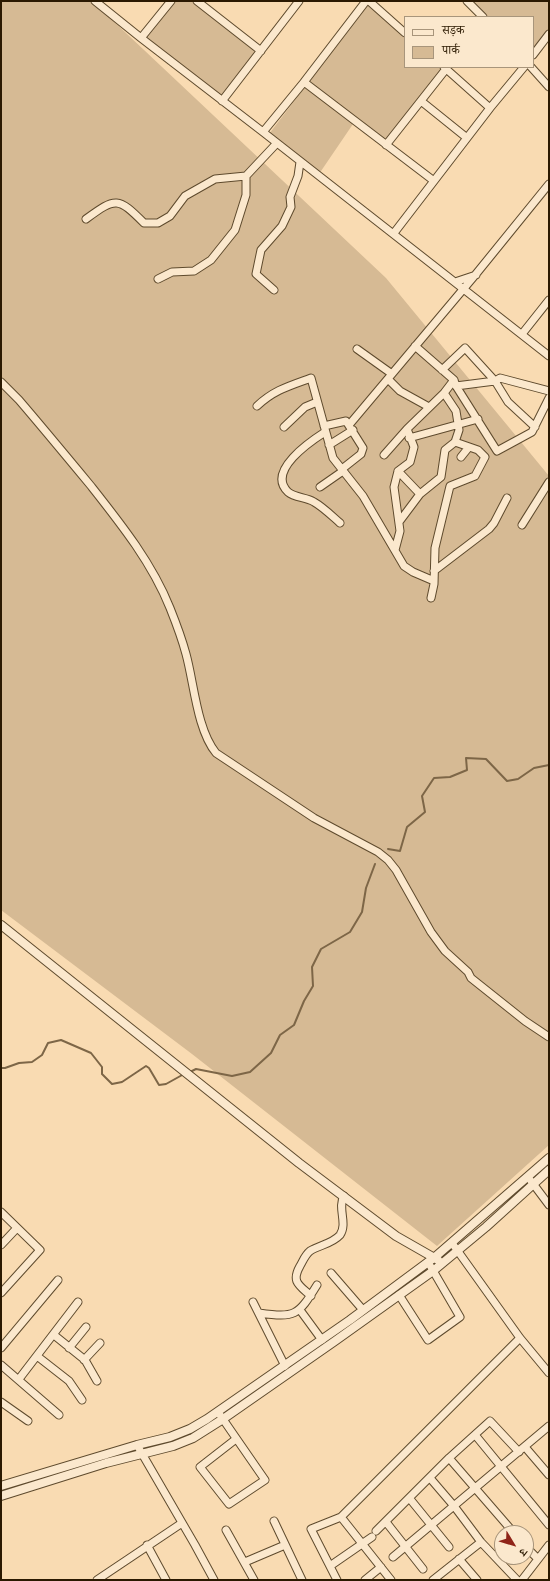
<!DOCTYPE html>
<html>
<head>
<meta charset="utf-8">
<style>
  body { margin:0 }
  #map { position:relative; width:550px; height:1581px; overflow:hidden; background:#f9dbb2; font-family:"IM FELL English","Noto Serif Devanagari",serif }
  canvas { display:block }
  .frame { position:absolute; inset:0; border:2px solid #2b1901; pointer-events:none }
  .legend { position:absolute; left:404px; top:16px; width:130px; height:52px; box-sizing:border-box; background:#fbe8cd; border:1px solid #a8957b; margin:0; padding:5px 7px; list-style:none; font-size:12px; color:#2b1901 }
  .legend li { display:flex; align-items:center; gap:8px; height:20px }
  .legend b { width:20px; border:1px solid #a8957b }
  .north { position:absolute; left:494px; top:1525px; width:40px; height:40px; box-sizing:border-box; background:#fbe8cd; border:1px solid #a8957b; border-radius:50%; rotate:128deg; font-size:11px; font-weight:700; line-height:16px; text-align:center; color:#2b1901 }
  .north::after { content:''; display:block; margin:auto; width:14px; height:18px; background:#8f2418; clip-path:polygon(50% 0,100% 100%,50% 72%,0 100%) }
</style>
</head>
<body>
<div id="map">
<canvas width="550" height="1581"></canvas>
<div class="frame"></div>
<ul class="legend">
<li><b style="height:5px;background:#fbe8cd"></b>सड़क</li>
<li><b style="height:11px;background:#d6ba94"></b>पार्क</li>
</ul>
<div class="north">उ</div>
</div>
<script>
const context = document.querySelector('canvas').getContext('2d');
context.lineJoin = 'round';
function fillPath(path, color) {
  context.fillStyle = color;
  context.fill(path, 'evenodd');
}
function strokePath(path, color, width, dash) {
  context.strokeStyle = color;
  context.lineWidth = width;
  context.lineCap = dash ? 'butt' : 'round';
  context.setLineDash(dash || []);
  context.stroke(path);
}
fillPath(new Path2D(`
  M1,1H92L386,278L549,476V1145L437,1246L192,1054L1,910Z
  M174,1H195L258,50L221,96L144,38Z
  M471,1H549V30L533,50V17H486Z
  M369,2L405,35V67H440L442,69L387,142L309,81Z
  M305,87L353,124L319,174L269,134Z`), '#d6ba94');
strokePath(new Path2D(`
  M388,849L400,851L407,827L425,812L422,796L434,778L450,777L467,770L466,758L486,759L507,781L518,779L534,768L549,765
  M1,1068H5L19,1063L32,1062L42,1055L48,1043L61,1040L91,1053L102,1067V1074L112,1084L122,1082L146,1066L149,1068L159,1085L166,1084L184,1074
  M190,1072L196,1069L232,1076L250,1072L271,1053L280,1035L294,1025L304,1001L313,986L312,967L321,949L350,932L362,912L366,888L375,864`), '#7d6647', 2);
const minor = new Path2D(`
  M95,1L141,38L263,132L549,356
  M197,1L261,51
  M369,1L405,33
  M467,1L483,17
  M141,38L171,1
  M533,55L549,34
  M444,67L490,108
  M531,67L549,87
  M304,82L434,181
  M222,101L299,1
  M421,101L467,138
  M263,132L304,82L366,1
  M386,145L446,69
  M86,219C116,197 118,197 144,223H158L170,216L185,196L215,179L246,176
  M394,233L490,108L524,67
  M158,279L172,272L194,271L211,260L235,230L246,195V176L277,143
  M455,282L476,275
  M274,290L256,274L261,250L282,226L291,207L290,197L298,176L300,162
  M522,334L549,300
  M415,346L454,380L456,386L497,451L532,432L549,398
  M357,349L392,374
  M442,370L465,348L495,381L508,402L535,427
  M388,379L400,391L429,407
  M1,382L19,400C43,428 67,457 91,486C121,524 152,563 170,608C176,623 182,639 186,654C194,683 197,730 216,753L314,818L378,852L388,860L396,870L431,932L445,951L468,972L471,978L525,1021L549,1037
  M456,386L495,381L500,378L549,391
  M257,406C274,390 289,386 311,378L333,458L363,496L404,566L413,572L434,581
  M349,425L476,274L549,184
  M324,426L346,421L363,448L361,454L342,469
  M284,427L305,407L317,402
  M325,432C311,441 266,471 288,492C295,498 306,497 314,502C323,507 332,516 340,523
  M409,438L478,419
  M329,445L353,430
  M384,455L407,429
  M461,457L469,447
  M320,487L343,471
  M420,494L398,471L410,462L414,447L407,429L444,393L454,380
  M399,522L420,494L441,477L445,450L455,442L459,430L456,411L444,393
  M522,525L549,482
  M395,550L400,531L394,487L398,471
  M434,571L489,529L494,523L507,498
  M431,598L434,584L435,548L450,486L475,476L485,457L478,450L455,442
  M528,1177L549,1205
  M1,1212L40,1250L1,1293
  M452,1243L520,1338L549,1373
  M1,1245L17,1228
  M331,1273L363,1310
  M399,1295L428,1340L460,1317L428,1262
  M311,1296C299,1285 291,1282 300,1266C303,1261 305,1255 310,1251C319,1245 332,1244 340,1235C348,1223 337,1208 344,1196
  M253,1302L285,1366
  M300,1310L322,1340
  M259,1313C295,1318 298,1316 317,1285
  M54,1335L85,1360L97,1381
  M1,1348L58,1280
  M69,1348L86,1327
  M37,1356L69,1381L82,1400
  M84,1360L100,1343
  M1,1365L59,1415
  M19,1379L78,1302
  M1,1402L28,1421
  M218,1412L265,1480L229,1504L200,1467L236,1439
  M476,1436L549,1525
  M137,1445L195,1545L214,1580
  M525,1447L549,1475
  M449,1458L514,1533
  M430,1478L454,1506L481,1542L517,1580
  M410,1499L449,1547
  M341,1517L391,1580
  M274,1521L302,1580
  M386,1522L423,1569
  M226,1530L254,1580
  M376,1531L449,1458L490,1421L519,1452
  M147,1545L166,1580
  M526,1547L538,1559
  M393,1557L549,1426
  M459,1559L477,1580
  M245,1562L285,1545
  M330,1566L372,1537
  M97,1580L182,1523
  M337,1580L311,1529L341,1517L520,1338
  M365,1580L381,1567
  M433,1580L481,1542
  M522,1580L549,1545`);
const tertiary = new Path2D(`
  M1,925L299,1163L396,1236L438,1260
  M1,1486L137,1445L170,1437L190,1429L207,1419L350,1320L435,1257L549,1158
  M1,1496L106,1463L173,1446L193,1438L223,1419L335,1341L433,1271L486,1227L549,1170`);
strokePath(minor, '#5e4a2d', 9);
strokePath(tertiary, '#5e4a2d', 10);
strokePath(minor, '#fbe8cd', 7);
strokePath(tertiary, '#fbe8cd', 8);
</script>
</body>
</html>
